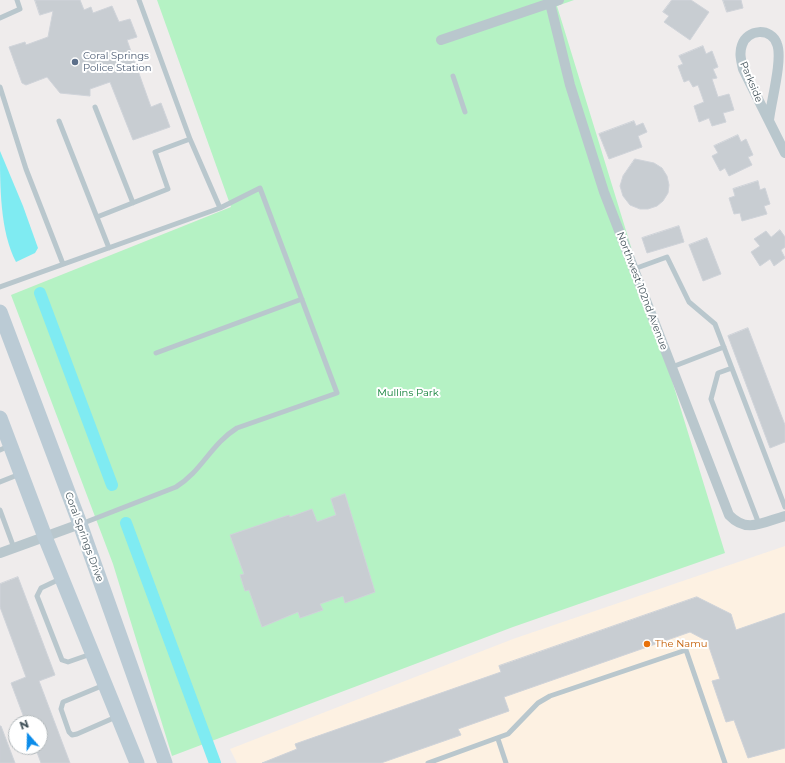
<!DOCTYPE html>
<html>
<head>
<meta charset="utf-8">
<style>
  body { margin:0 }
  #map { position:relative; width:785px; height:763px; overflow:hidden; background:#efecec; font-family:Montserrat,sans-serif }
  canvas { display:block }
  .north { position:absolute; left:8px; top:715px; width:40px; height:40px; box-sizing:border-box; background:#fff; border:1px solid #b4babd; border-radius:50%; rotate:340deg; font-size:11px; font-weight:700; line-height:16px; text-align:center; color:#43535b }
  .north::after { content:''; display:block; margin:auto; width:14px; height:18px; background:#0b8cea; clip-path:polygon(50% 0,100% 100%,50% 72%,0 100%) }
</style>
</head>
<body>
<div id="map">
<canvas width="785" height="763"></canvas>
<div class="north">N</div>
</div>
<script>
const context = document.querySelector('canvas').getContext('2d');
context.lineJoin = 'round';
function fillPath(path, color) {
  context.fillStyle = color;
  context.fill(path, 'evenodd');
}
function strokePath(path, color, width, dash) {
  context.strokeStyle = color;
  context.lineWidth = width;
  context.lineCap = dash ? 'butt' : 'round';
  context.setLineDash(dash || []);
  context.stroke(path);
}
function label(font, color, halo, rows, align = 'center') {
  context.font = font + ' Montserrat,sans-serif';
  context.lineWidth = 4;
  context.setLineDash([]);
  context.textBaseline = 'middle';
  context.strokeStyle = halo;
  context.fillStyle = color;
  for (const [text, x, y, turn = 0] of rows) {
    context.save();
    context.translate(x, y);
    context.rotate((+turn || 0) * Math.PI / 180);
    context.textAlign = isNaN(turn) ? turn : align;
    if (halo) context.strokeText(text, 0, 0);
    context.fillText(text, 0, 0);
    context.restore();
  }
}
fillPath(new Path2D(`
  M785,546V763H237L230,749L513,639Z`), '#fdf1e2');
fillPath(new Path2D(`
  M157,0H574L557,6L725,553L513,627L172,756L113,564L11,295L231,207Z`), '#b5f2c4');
fillPath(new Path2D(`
  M0,151L23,206L38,248L35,253L16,262C0,232 0,186 0,151Z`), '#7febf2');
strokePath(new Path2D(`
  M40,293L112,485
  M126,523L215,763`), '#7febf2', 12);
const building = new Path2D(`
  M35,0H80L84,10L91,7L93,13L112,6L119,22L130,19L137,37L127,40L151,107L161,103L170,127L133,140L110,82L90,89V96L60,93L47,77L26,85L22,83L9,47L25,42L26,45L48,37L53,11L40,15Z
  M672,0H691L709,12L690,40L664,22L669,16L663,12Z
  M723,0H741L743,8L727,12Z
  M703,46L706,54L712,51L718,67L713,69L717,78L712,79L718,97L729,94L734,110L723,113L726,122L712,126L709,118L699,122L694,106L704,102L698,85L693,87L689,80L684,82L678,66L683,64L679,56Z
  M634,121L636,126L643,123L647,132L638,136L642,147L609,159L599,134Z
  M738,135L741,142L746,139L753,155L748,157L752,165L729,176L725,168L720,171L712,156L718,153L714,146Z
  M635,159L654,163L662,168L667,176L669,185L668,193L663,201L657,206L648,209H640L630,205L623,196L620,186L623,176Z
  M758,181L760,190L765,188L770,204L764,206L767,214L742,221L740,213L734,214L729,198L735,196L733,189Z
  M679,226L684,242L647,253L642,238Z
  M780,230L785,237V247L781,250L785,258L774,266L770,259L760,266L751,252L760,246L754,239L766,231L771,237Z
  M707,238L721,274L703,281L689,245Z
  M748,328L785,425V442L770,448L728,336Z
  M345,494L375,592L345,603L343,596L320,604L323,610L300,618L298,612L262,627L249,590L245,591L240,575L244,574L230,535L289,515L290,517L312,509L317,522L336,515L331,499Z
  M18,577L55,675L39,681L70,763H41L35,747H40V723H26L11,683L26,677L0,607V584Z
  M697,597L731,614L736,630L785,613V748L748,758L734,720L726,722L712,681L720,679L707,641L690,632L504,697L509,711L458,729L461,735L381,763H262L297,749L295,744L501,672L499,666Z
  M0,726H1L15,763H0Z`);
fillPath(building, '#c8cdd2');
strokePath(building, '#cfd3d9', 1);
strokePath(new Path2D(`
  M139,0L190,139
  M0,18L20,9L17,0
  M453,76L465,112
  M0,87L26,169L63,264
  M95,107L133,203
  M59,121L109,248
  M97,217L168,189L155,152L190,139L220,208
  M634,269L667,257L689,302L715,324L785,507
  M0,287L220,208L260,188L337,393L237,428C211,444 202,471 176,487L81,524
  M156,353L302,299
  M672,367L724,347
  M732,368L718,373L711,399L759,524
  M0,450L9,446
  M0,482L20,474
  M0,510L14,548
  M60,579L41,588L37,596L62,660L68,662L91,654
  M104,685L63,702L61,709L69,732L72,735L77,734L116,717
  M498,739L506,763
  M428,763L508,734L538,703L550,696L686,650L725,763`), '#b9c7cd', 5);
strokePath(new Path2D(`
  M550,3L570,85L604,192L729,515C747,534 763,522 785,516
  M441,40L559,0
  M769,120C771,102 783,59 777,44C771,27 747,29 742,45C739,53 741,60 743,69L785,153
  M0,553L80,524`), '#b9c7cd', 10);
strokePath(new Path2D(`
  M0,312L80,524L165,763
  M0,418L45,537L137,763`), '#bbcbd5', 15);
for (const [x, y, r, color] of [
  [75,62,4,"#5c6f8a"],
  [647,644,4,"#e8710a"]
]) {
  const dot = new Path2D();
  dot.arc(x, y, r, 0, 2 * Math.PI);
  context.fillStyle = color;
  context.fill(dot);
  strokePath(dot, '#fff', 1.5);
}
label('10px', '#4e5e75', '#fff', [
  ["Coral Springs",83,56],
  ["Police Station",83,68]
], 'left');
label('10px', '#43535b', '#fff', [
  ["Parkside",751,82,67],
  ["Northwest 102nd Avenue",642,291,69],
  ["Coral Springs Drive",84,537,70]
]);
label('10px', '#108038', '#fff', [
  ["Mullins Park",408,393]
]);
label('10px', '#c56008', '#fff', [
  ["The Namu",655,644]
], 'left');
</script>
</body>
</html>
